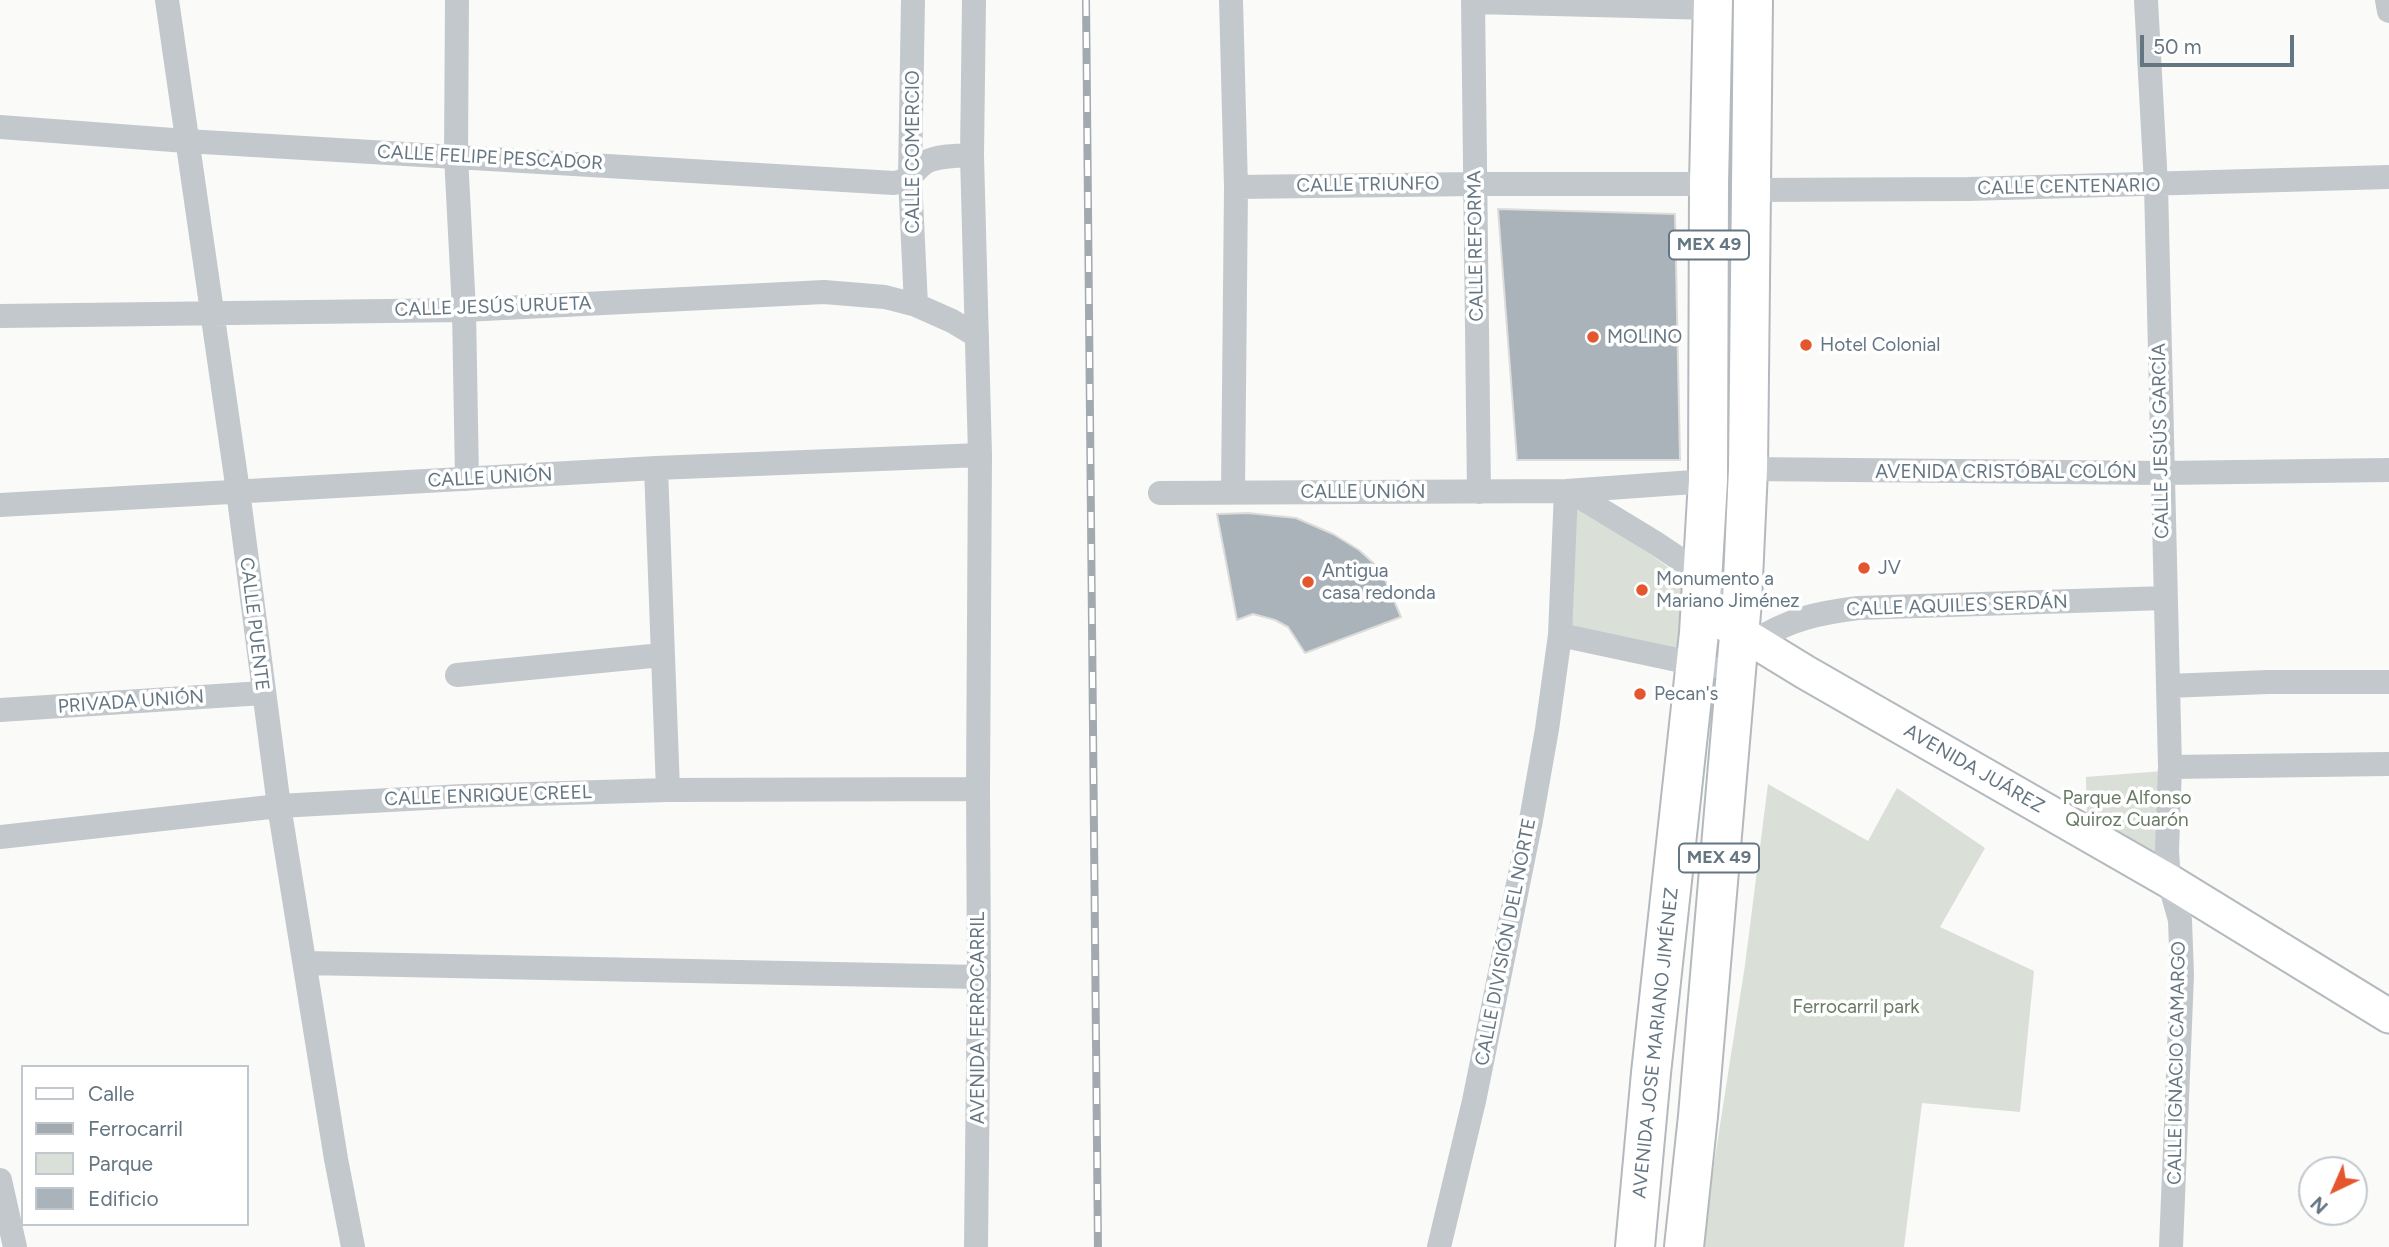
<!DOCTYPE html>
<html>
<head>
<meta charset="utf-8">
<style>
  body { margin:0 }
  #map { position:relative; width:2389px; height:1247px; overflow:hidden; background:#fafaf8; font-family:Figtree,sans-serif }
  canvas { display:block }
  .legend { position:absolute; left:21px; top:1065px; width:228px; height:161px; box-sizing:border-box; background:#fff; border:2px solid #c1c8cd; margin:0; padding:9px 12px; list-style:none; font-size:21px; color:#657683 }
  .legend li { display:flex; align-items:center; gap:14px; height:35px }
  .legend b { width:35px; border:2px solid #c1c8cd }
  .north { position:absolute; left:2298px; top:1156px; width:70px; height:70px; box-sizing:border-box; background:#fff; border:2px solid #c1c8cd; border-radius:50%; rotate:224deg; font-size:19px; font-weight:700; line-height:28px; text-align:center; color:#657683 }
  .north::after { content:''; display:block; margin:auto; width:24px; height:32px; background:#e4572e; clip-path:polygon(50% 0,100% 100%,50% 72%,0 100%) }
  .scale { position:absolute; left:2140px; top:35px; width:154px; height:32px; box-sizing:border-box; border:4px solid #657683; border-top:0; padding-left:9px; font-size:21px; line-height:24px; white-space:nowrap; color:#657683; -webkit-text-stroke:5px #fff; paint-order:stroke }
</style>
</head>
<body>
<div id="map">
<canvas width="2389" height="1247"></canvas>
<ul class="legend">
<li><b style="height:9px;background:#fff"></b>Calle</li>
<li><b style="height:9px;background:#a2aab0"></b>Ferrocarril</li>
<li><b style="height:19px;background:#dadfd7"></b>Parque</li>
<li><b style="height:19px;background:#aab3b9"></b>Edificio</li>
</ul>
<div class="north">N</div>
<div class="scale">50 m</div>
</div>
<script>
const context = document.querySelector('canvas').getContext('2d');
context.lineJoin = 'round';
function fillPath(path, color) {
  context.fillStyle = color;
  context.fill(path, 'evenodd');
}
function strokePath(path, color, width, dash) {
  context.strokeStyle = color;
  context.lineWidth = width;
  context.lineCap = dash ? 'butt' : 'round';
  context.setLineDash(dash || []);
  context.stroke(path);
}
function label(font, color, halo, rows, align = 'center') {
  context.font = font + ' Figtree,sans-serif';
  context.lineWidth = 7;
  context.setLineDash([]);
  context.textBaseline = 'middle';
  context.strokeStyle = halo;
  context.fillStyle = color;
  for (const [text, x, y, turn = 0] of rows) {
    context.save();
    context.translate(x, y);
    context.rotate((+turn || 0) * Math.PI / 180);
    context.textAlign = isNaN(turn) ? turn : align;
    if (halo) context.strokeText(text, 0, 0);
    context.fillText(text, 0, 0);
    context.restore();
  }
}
fillPath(new Path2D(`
  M1572,497L1683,578L1689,657L1566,631Z
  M2163,771L2162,870L2087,824L2086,777Z
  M1768,784L1868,841L1897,788L1985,848L1940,927L2034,971L2020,1112L1922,1103L1904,1247H1701L1745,965Z`), '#dadfd7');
const building = new Path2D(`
  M1498,209L1675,214L1680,460H1517Z
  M1248,513L1296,518L1333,534L1359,550L1381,570L1401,617L1305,653L1288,627L1275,620L1253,614L1237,620L1217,514Z`);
fillPath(building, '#aab3b9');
strokePath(building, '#dcdcda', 2);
const secondary = new Path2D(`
  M1700,611L1738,631L1805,672L2169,881L2389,1016`);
const highway = new Path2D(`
  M1635,1247L1651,1073L1699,633L1708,481L1709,184L1713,0
  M1684,1247L1698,1116L1742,601L1748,469L1753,0`);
strokePath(secondary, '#b3babf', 37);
strokePath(highway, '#b4b9bd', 42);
strokePath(new Path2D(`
  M167,0L238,491L279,806L336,1159L353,1247
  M457,0L456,156L464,310L467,479
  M913,0L910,178L916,305
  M974,0L972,155L980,455L978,789L979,977L976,1247
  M1231,0L1236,187L1233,492
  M1473,0L1479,492
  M2146,0L2156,185L2168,686L2170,767L2167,851L2169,881L2180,920L2182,975L2171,1247
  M2387,0L2389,11
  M1473,2L1713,8
  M0,127L186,141L894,183C913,180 912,171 926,162C939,155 958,156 972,155
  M1236,187L1476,184H1709
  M1750,190L1968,189L2389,177
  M0,316L464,310L824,292L885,297L916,305L952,321L977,336
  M656,468L668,790
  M1748,469L2163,473L2389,470
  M1570,491L1654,542L1742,601
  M1160,493L1566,491L1708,481
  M0,505L656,468L980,455
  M1560,635L1710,667
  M1755,641C1790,619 1818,613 1858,608L2165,598
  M457,675L662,655
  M2168,686L2268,682H2389
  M0,710L263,693
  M2170,767L2389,764
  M0,837L279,806L463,796L668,790L978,789
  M306,963L979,977
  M0,1180L15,1247
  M1439,1247L1474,1101L1531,820L1547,729L1560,635L1566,491`), '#c3c8cc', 24);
strokePath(secondary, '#fff', 33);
strokePath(highway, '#fff', 38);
const rail = new Path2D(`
  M1086,0L1098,1247`);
strokePath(rail, '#a2aab0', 8);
strokePath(rail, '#fff', 5, [16]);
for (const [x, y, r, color] of [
  [1593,337,7,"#e4572e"],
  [1806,345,7,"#e4572e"],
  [1864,568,7,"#e4572e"],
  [1308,582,7,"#e4572e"],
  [1642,590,7,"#e4572e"],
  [1640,694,7,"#e4572e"]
]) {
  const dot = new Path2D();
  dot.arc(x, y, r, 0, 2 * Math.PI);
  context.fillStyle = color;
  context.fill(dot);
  strokePath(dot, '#fff', 2.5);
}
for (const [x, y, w] of [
  [1709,245,80],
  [1719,858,80]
]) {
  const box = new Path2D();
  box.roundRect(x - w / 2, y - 14.5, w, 29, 5);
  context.fillStyle = '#fff';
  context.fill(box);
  strokePath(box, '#657683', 2);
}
label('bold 18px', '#657683', null, [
  ["MEX 49",1709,245],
  ["MEX 49",1719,858]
]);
label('19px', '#657683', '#fff', [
  ["CALLE COMERCIO",913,152,-90],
  ["CALLE FELIPE PESCADOR",490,158,3],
  ["CALLE TRIUNFO",1368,185,-1],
  ["CALLE CENTENARIO",2069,187,-1],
  ["CALLE REFORMA",1476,246,-91],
  ["CALLE JESÚS URUETA",493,307,-2],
  ["CALLE JESÚS GARCÍA",2161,441,-91],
  ["AVENIDA CRISTÓBAL COLÓN",2006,472],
  ["CALLE UNIÓN",490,478,-3],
  ["CALLE UNIÓN",1363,492],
  ["CALLE AQUILES SERDÁN",1957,606,-2],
  ["CALLE PUENTE",254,624,83],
  ["PRIVADA UNIÓN",131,702,-4],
  ["AVENIDA JUÁREZ",1974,769,30],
  ["CALLE ENRIQUE CREEL",488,796,-2],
  ["CALLE DIVISIÓN DEL NORTE",1506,942,-79],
  ["AVENIDA FERROCARRIL",978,1018,-90],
  ["AVENIDA JOSE MARIANO JIMÉNEZ",1656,1043,-84],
  ["CALLE IGNACIO CAMARGO",2177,1063,-89]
]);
label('19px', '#657683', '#fff', [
  ["MOLINO",1607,337],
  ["Hotel Colonial",1820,345],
  ["JV",1878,568],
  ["Antigua",1322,571],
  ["casa redonda",1322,593],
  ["Monumento a",1656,579],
  ["Mariano Jiménez",1656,601],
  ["Pecan's",1654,694]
], 'left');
label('19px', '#687a64', '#fff', [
  ["Parque Alfonso",2127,798],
  ["Quiroz Cuarón",2127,820],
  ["Ferrocarril park",1856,1007]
]);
</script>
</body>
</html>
